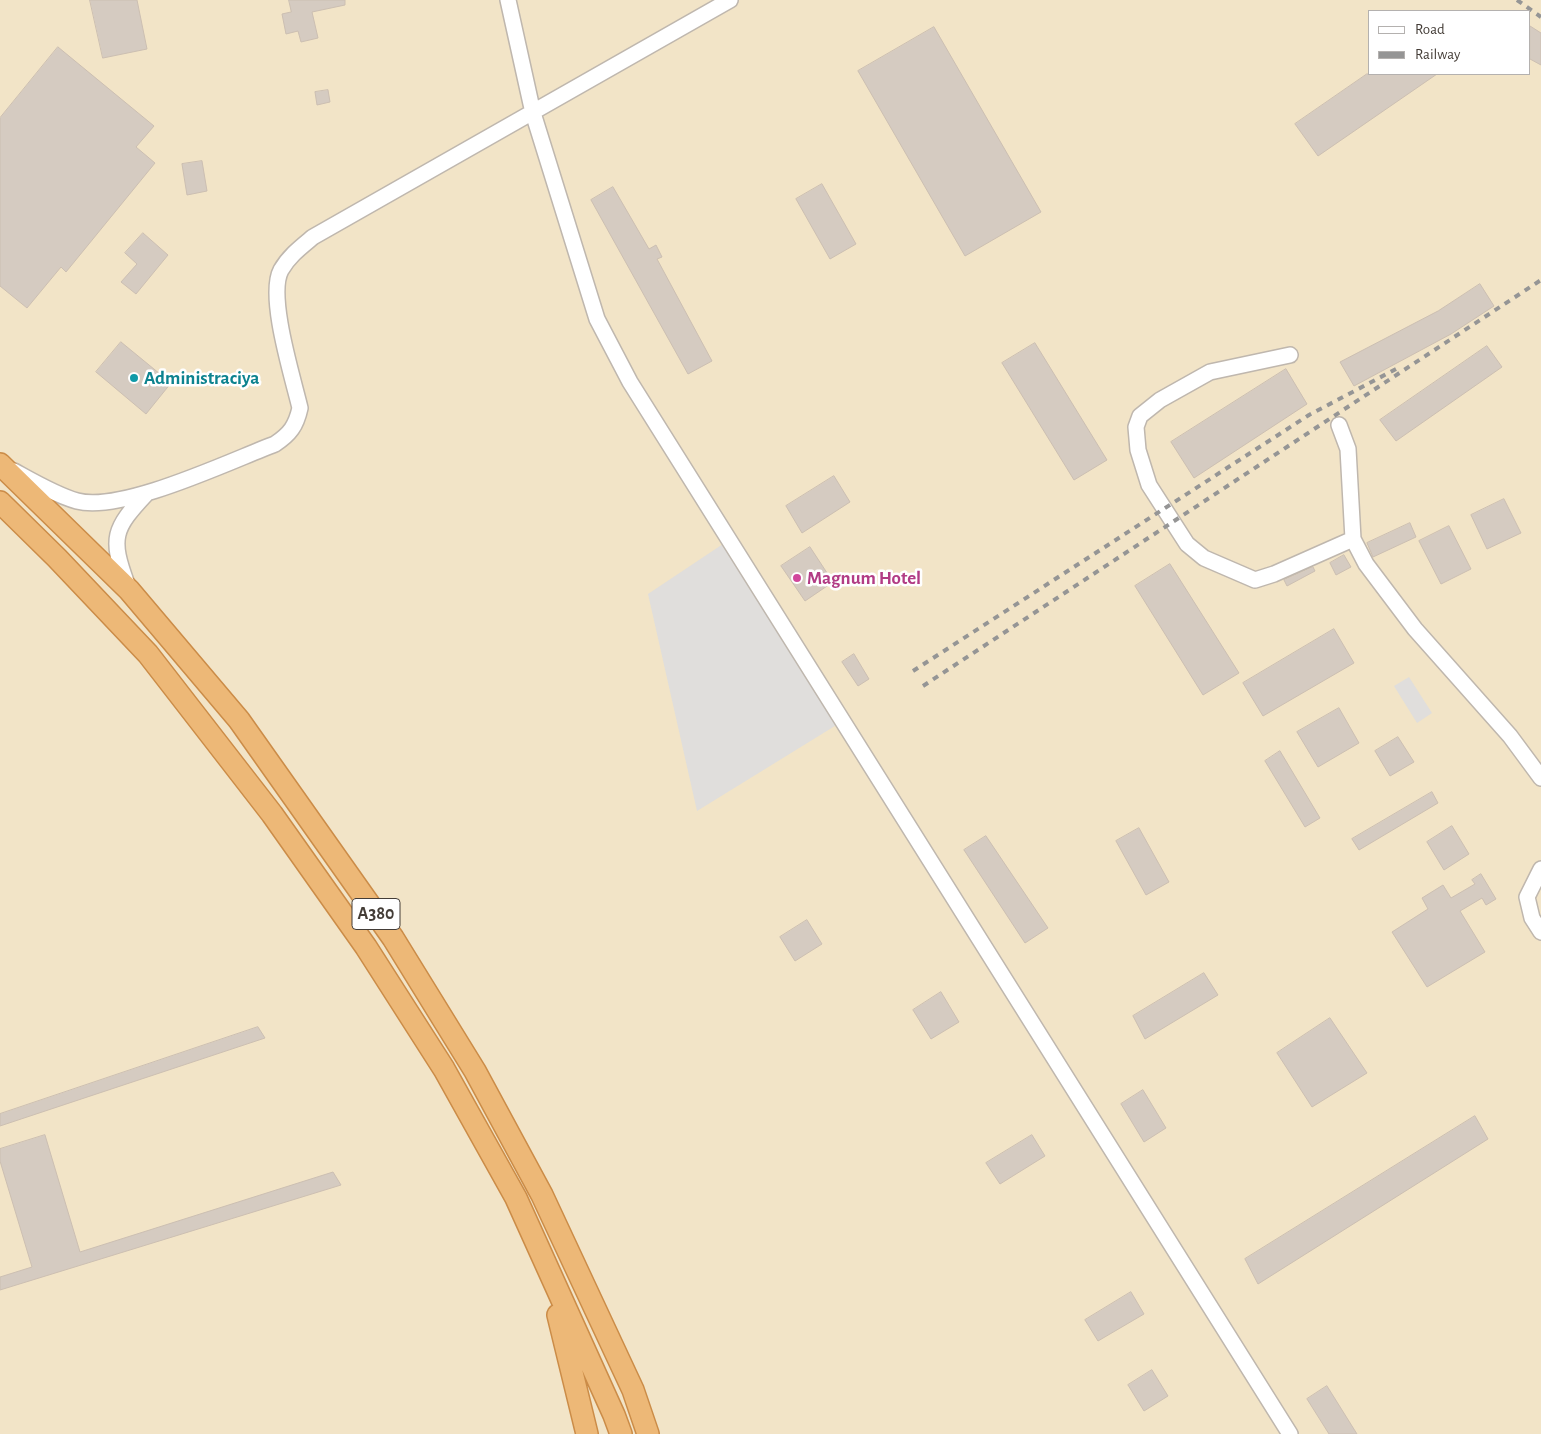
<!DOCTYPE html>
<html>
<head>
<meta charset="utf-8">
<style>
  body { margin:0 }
  #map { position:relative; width:1541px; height:1434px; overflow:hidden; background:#f2ede7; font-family:"Alegreya Sans",sans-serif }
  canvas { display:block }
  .legend { position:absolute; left:1368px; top:10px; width:162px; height:65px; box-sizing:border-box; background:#fff; border:1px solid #b4b1af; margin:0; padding:6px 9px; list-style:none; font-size:15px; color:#443d37 }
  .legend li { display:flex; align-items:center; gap:10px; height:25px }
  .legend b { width:25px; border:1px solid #b4b1af }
</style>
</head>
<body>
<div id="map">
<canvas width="1541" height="1434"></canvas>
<ul class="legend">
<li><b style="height:6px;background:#fff"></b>Road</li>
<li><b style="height:6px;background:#959595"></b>Railway</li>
</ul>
</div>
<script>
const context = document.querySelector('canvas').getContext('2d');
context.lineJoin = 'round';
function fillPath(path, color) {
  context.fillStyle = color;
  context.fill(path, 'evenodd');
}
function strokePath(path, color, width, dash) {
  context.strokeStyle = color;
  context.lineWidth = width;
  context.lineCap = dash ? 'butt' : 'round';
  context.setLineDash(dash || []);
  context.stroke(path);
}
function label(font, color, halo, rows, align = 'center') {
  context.font = font + ' "Alegreya Sans",sans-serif';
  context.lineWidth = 5;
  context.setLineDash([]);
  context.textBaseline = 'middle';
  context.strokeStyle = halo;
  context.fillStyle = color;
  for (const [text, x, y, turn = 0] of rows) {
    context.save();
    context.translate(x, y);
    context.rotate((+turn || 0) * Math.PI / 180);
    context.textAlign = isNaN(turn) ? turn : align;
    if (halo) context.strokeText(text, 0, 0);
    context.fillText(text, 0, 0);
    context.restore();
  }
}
fillPath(new Path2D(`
  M0,0H1541V1434H0ZM1370,11H1530V74H1370Z`), '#f2e4c7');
fillPath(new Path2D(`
  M729,540L843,721L697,811L648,594Z
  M1409,677L1432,713L1417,723L1394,686Z`), '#e0dedc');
const building = new Path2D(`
  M90,0H137L147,49L103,58Z
  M289,0H345V5L312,12L318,38L301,42L298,31L286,34L282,14L291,12Z
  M1530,26L1541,33V65L1530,59Z
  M934,27L1041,212L965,256L858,71Z
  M58,47L154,126L136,147L155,163L66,272L61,267L27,308L0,286V118Z
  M1367,74H1437L1318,156L1295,124Z
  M328,90L330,102L317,105L315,92Z
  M202,161L207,191L187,195L182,164Z
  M822,184L856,244L830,259L796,199Z
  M613,187L649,249L656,245L662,257L657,259L712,361L688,374L591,200Z
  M143,233L168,255L136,294L121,282L137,264L125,253Z
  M1480,284L1494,306L1451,334L1354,386L1340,362L1438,311Z
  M121,342L171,383L146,414L96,372Z
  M1035,343L1107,460L1074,480L1002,363Z
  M1487,346L1502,367L1396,441L1380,420Z
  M1286,369L1307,404L1194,478L1171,442Z
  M834,476L850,502L802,533L786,506Z
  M1504,499L1521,533L1487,549L1471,515Z
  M1410,523L1416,537L1373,557L1367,543Z
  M1449,526L1471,569L1441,584L1419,541Z
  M810,547L833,582L805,601L781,566Z
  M1344,555L1351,567L1336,575L1330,563Z
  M1170,564L1239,673L1203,695L1135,586Z
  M1313,567L1315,571L1287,586L1284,580Z
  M1334,629L1354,663L1263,716L1243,683Z
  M854,654L869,679L858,686L842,662Z
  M1339,708L1359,743L1318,767L1297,732Z
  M1398,737L1414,762L1390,776L1375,751Z
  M1280,751L1320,818L1305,827L1265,761Z
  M1432,792L1438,803L1359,850L1352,839Z
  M1452,826L1469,854L1444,870L1427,842Z
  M1139,828L1169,882L1146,895L1116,841Z
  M986,836L1048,928L1025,943L964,850Z
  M1481,874L1496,899L1486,905L1482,898L1460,911L1485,952L1427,987L1392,932L1428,909L1422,898L1443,885L1451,898L1475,884L1472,880Z
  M807,920L822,944L795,961L780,937Z
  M1204,973L1218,995L1145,1039L1133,1016Z
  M941,992L959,1022L931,1039L913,1010Z
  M1330,1018L1367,1073L1312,1107L1277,1053Z
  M258,1027L265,1038L0,1126V1114Z
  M1143,1090L1166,1128L1144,1142L1121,1104Z
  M1475,1116L1488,1139L1258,1284L1245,1259Z
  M45,1135L80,1252L333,1172L341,1185L0,1290V1277L32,1267L0,1161V1149Z
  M1032,1135L1045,1156L1000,1184L986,1163Z
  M1131,1292L1144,1314L1098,1341L1085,1320Z
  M1152,1370L1168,1396L1144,1411L1128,1385Z
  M1327,1386L1357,1434H1329L1307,1399Z`);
fillPath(building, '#d5cbc1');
strokePath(building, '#ccbfb2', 1);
const minor = new Path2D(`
  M508,0L533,113L597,319L630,382L1290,1434
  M1290,355L1210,372L1160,400L1140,416L1136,427L1138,450L1149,485L1187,544L1204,558L1255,580L1274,574L1353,539
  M1339,425L1348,449L1353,539L1366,564L1415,629L1510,736L1541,778
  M14,471C34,482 56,495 77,501C122,513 230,461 275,444C290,434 296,426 300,408C293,378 267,296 281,270C289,256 301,247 313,237L730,0
  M127,584C110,538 113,529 147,493
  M1541,869L1527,897L1532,918L1541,932`);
const highway = new Path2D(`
  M0,464L129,590L239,720L393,938L475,1071L542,1195L633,1390L648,1434
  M0,502L57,558L148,654L272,814L366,947L444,1069L516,1198L614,1415L621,1434
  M558,1315L587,1434`);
strokePath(minor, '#bfb7ae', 18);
strokePath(highway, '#cb8c48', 24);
strokePath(minor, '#fff', 15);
strokePath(highway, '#edb877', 21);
strokePath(new Path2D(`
  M1517,0L1541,17
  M913,671L1309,415L1396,369
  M923,686L1541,280`), '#959595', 4, [6, 6]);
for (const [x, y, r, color] of [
  [134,378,5,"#0f9aa8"],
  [797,578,5,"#d1479c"]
]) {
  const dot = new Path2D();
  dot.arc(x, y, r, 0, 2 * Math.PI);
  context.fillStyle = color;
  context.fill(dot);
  strokePath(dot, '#fff', 2);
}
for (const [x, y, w] of [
  [376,914,48]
]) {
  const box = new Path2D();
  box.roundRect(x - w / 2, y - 15.5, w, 31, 4);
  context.fillStyle = '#fff';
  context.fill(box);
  strokePath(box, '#443d37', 1);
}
label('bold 18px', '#443d37', null, [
  ["A380",376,914]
]);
label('bold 19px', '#0d838f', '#fff', [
  ["Administraciya",144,378]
], 'left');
label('bold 19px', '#b23c85', '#fff', [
  ["Magnum Hotel",807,578]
], 'left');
</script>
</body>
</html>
